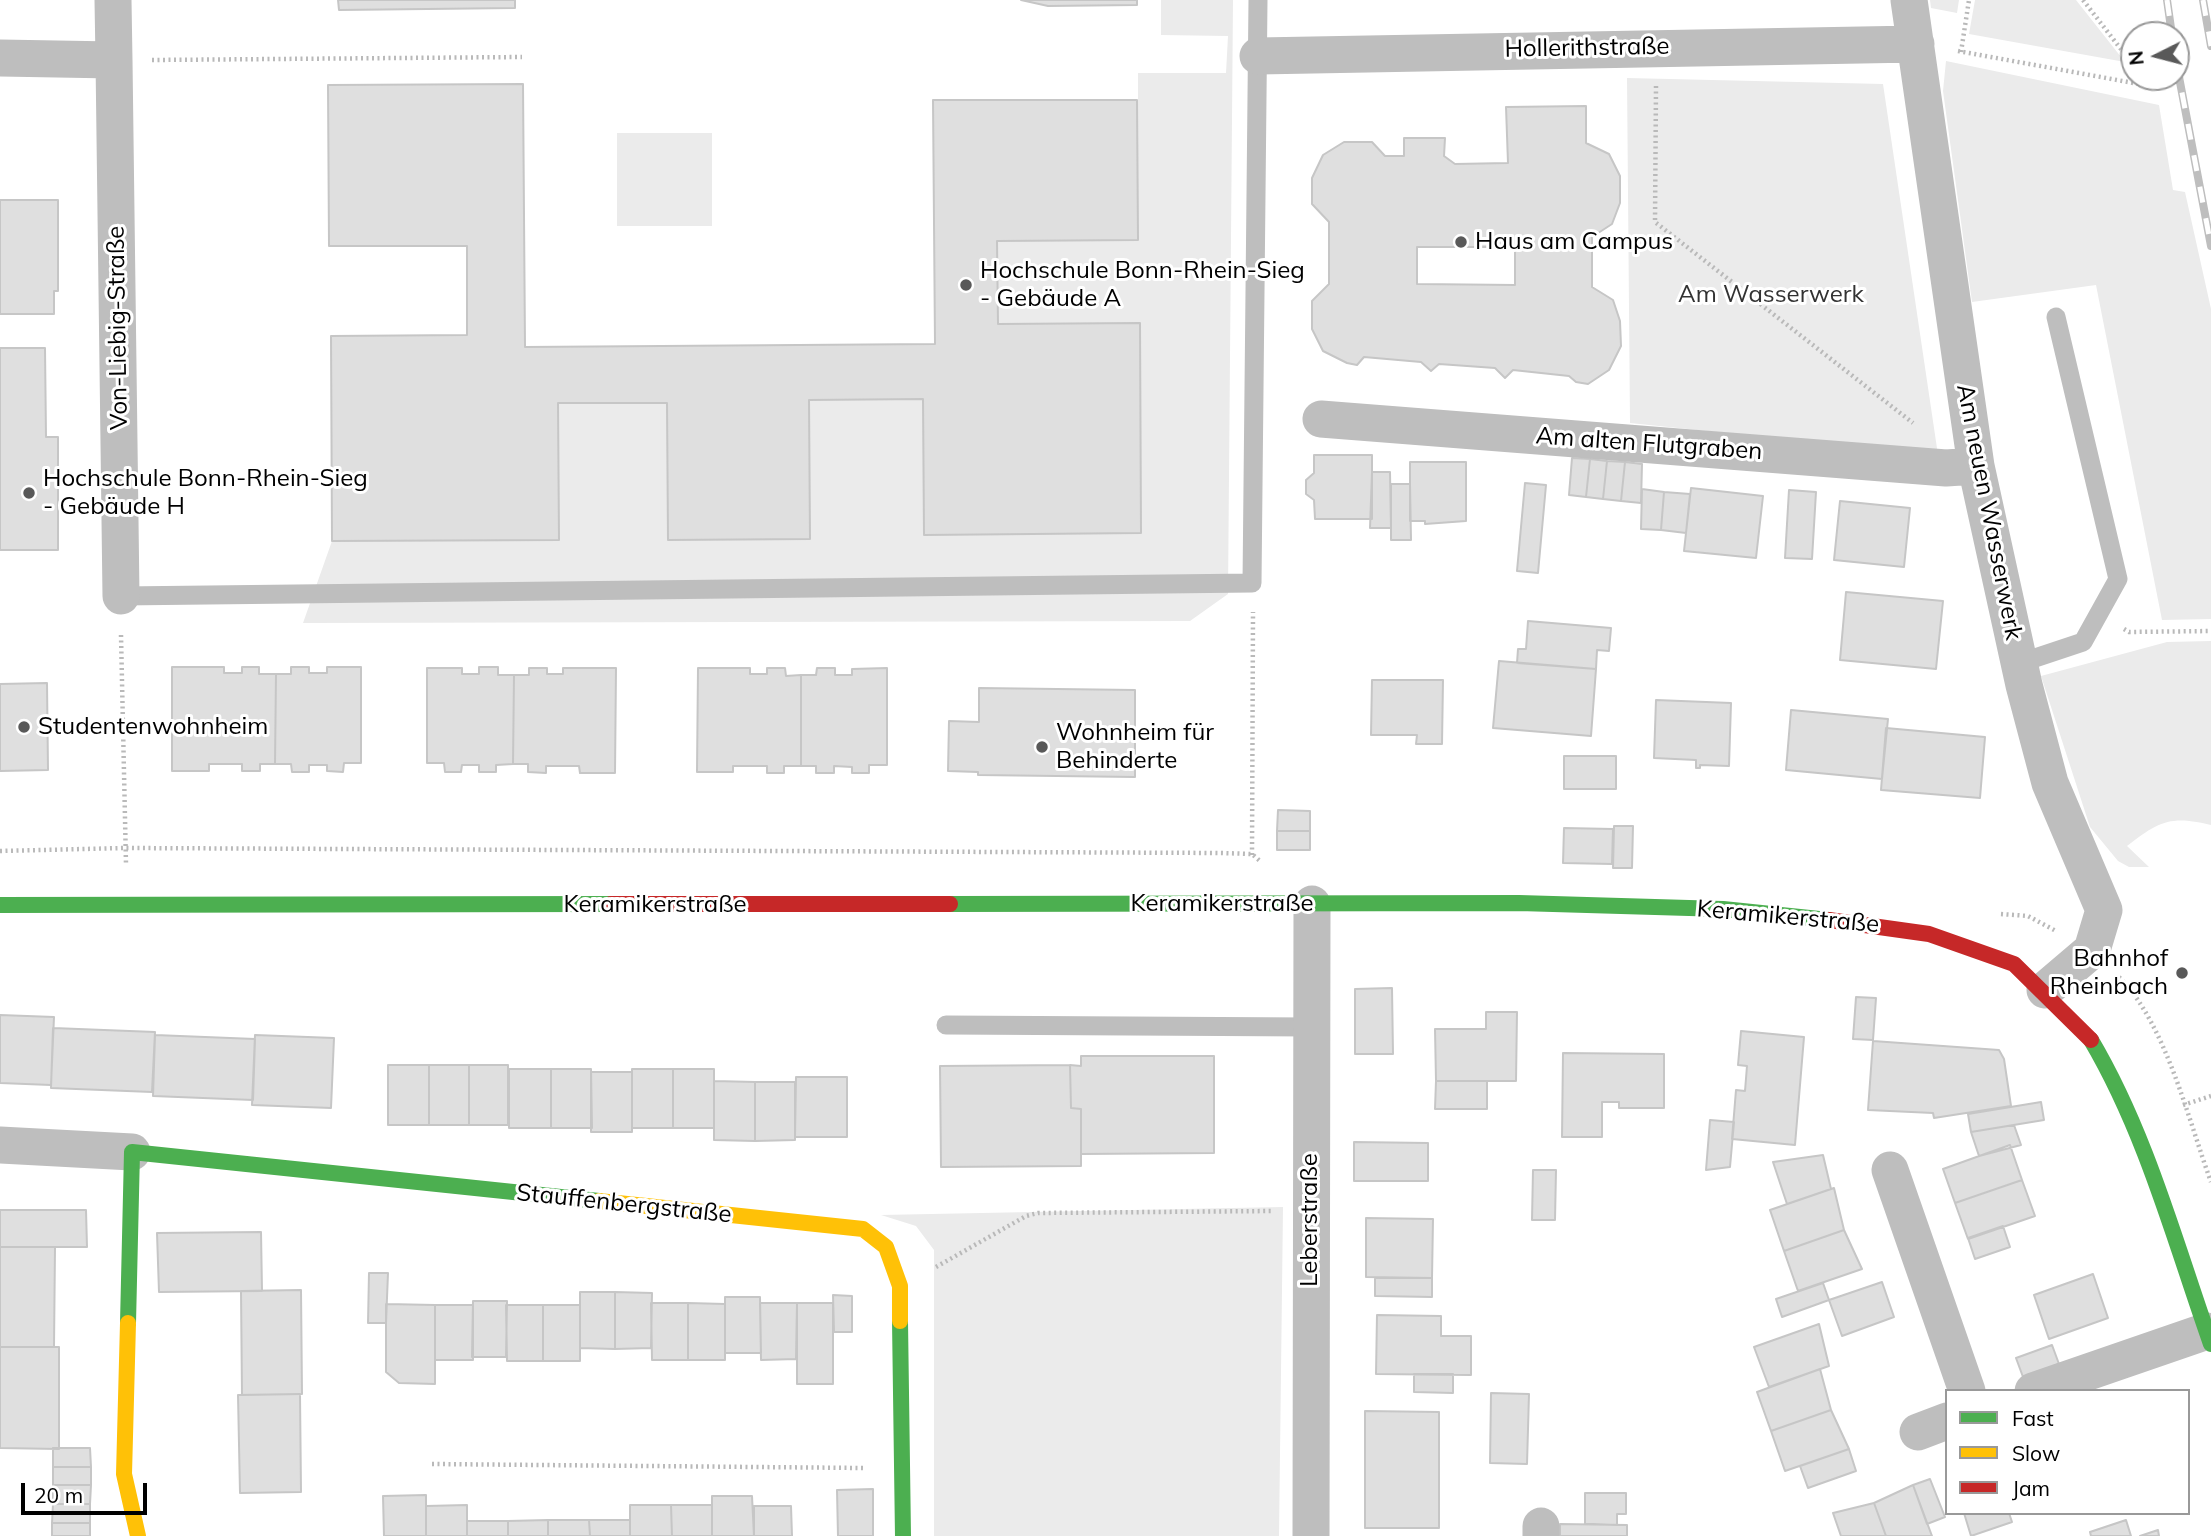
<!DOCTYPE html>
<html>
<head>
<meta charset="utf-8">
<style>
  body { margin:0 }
  #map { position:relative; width:2211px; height:1536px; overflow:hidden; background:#fff; font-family:Mulish,sans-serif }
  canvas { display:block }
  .legend { position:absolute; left:1945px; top:1389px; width:245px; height:126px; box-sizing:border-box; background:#fff; border:2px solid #999; margin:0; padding:9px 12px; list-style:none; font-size:21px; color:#000 }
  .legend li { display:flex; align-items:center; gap:14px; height:35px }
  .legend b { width:35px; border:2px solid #999 }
  .north { position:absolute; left:2120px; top:21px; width:70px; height:70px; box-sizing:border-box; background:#fff; border:2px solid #999; border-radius:50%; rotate:264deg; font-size:19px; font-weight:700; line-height:28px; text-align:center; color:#000 }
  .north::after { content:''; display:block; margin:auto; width:24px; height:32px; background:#595959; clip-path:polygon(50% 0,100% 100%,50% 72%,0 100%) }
  .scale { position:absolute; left:21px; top:1483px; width:126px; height:32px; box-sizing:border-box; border:4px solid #000; border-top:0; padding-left:9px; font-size:21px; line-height:24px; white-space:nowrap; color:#000; -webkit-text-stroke:5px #fff; paint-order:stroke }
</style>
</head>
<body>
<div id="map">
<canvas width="2211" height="1536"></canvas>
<ul class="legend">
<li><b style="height:9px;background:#4caf50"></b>Fast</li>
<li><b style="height:9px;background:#ffc107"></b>Slow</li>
<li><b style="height:9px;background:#c62828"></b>Jam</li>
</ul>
<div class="north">N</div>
<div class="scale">20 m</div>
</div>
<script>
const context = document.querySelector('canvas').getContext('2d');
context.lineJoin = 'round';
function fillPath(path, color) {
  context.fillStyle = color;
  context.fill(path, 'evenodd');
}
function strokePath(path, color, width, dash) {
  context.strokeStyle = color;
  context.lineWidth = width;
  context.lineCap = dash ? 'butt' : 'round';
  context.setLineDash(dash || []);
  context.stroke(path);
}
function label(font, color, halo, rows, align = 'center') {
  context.font = font + ' Mulish,sans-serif';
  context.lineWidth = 6;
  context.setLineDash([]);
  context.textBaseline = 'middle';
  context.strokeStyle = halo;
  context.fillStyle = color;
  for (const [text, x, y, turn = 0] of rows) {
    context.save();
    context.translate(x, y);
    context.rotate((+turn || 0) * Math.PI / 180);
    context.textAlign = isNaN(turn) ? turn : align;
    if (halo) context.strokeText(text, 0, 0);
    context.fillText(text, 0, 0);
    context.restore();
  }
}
fillPath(new Path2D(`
  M1161,0H1233L1228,594L1190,621L303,623L332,541L558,540V403H667L810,539L809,400L923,399L924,535L1140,533V324H998L997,241L1138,240V73H1226L1228,36L1161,35Z
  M1930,0H1959L1957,13L1931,8Z
  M1975,0H2076L2125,62L1969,34Z
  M1946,61L2159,105L2173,190L2185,192L2211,309V619L2162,620L2096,285L1972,302L1943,91Z
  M1627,78L1883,84L1938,455L1630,423Z
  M617,133H712V226H617Z
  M2211,641V825C2171,815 2159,821 2127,846L2149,867H2129L2118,861L2090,827L2041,676L2167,642Z
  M1283,1207L1279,1536H934V1250L916,1226L881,1215Z`), '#ebebeb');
const building = new Path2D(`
  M338,0H515V8L339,10Z
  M1021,0H1137V5L1048,6Z
  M523,84L525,347L935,344L933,100H1137L1138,240L997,241L998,324L1140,323L1141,533L924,535L923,399L809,400L810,539L668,540L667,403H558L559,540L332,541L331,336L467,335V246H329L328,85Z
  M1586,106V143L1609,154L1620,176V203L1612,224L1592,237V287L1613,300L1620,321L1621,346L1609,370L1588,384L1576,382L1569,376L1513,370L1505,378L1495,368L1439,364L1431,371L1421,362L1364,357L1357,365L1347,363L1323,351L1312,329V301L1329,284V222L1312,204V178L1323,155L1344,142H1372L1385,156H1404V138H1445L1444,156L1455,164L1508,163L1506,107ZM1417,247H1515V285L1417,284Z
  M0,200H58V291H54V314H0Z
  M0,348H45L46,437H58V550H0Z
  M1314,455H1372V519H1315L1314,500L1306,494V480L1314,473Z
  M1572,458L1590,459L1586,497L1569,495Z
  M1590,459L1607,461L1603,499L1586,497Z
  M1607,461L1625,462L1621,501L1603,499Z
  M1410,462H1466V521L1425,524V521H1410Z
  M1625,462L1642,464L1641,503L1621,501Z
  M1372,472H1390L1391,528H1370Z
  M1525,483L1546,485L1538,573L1517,571Z
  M1391,484H1410L1411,540H1391Z
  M1691,488L1763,496L1756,558L1684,551Z
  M1642,489L1664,492L1661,530L1641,529Z
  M1789,490L1816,492L1812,559L1785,558Z
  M1664,492L1690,494L1686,533L1661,530Z
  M1840,501L1910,508L1904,567L1834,560Z
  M1846,592L1943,601L1936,669L1840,660Z
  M1528,621L1611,628L1609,651L1597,650L1596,669L1517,663L1518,649H1526Z
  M1499,661L1596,669L1591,736L1493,728Z
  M172,667H224V673H242V667H259V674H276L275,764H260V771H242V764H209V771H172Z
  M291,667H309V673H327V667H361V763H344L343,772L327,771V765H309V772H292L291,764H275L276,674H291Z
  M479,667H498V675H514L513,764L496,765V772H479V765H462L461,772H445L444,763H427V668H462V674H479Z
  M529,668H547V674H563V668H616L615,773H580L579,766H546V773L528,772V764H513L514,675H529Z
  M698,668H750V674H767V668H785L786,676L801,675V766H784V773H767V766H733V772H697Z
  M817,668H835V675H852V669L887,668V765H869V773H852V767L834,766V773H816V766H801V675H816Z
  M1372,680H1443L1442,744H1416L1417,735H1371Z
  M47,683L48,770L0,771V684Z
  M979,688L1135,690V777L978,775V772L948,771L949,721L979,722Z
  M1656,700L1731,703L1729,766L1700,765V768H1696V760L1654,758Z
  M1791,710L1888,719L1882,779L1786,770Z
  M1886,728L1985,737L1980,798L1881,790Z
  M1564,756H1616V789H1564Z
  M1278,810L1310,811V831H1277Z
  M1614,826H1633L1632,868H1613Z
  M1564,828L1613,829L1612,864L1563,863Z
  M1277,831H1310V850H1277Z
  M1392,988L1393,1054H1355V989Z
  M1856,997L1876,998L1873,1040L1853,1039Z
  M1486,1012H1517L1516,1081H1436L1435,1029H1486Z
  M0,1015L54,1017L51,1085L0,1083Z
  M53,1028L155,1032L152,1092L51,1088Z
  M1741,1031L1804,1037L1795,1145L1732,1139L1736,1090L1745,1091L1747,1066L1738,1065Z
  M155,1035L255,1039L253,1100L153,1096Z
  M255,1035L334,1038L331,1108L252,1105Z
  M1873,1041L1999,1050L2004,1059L2011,1106L1934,1118L1933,1113L1868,1110Z
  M1563,1053L1664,1054V1108H1619V1102H1602V1137H1562Z
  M1081,1056H1214V1153L1081,1154V1109L1071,1108L1070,1065L1081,1066Z
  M388,1065H429V1125H388Z
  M429,1065H469V1125H429Z
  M469,1065H508V1125H469Z
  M1070,1065L1071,1108L1081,1109V1166L941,1167L940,1066Z
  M509,1069H551V1128H509Z
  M551,1069H591L592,1128H551Z
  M632,1069H673V1128H632Z
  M673,1069H714V1128H673Z
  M591,1072H632V1132H591Z
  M796,1077H847V1137H795Z
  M714,1081L755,1082V1141L714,1140Z
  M1436,1081H1487V1109H1435Z
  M755,1082H795V1140L755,1141Z
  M2041,1102L2044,1120L1971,1132L1968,1114Z
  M1710,1120L1734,1122L1730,1167L1706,1170Z
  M2014,1125L2021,1145L1979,1156L1971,1132Z
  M1354,1142L1428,1143V1181H1354Z
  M2010,1145L2022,1180L1955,1203L1943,1169Z
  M1823,1155L1831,1189L1787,1204L1773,1162Z
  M1533,1170H1556L1555,1220H1532Z
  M2022,1180L2035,1216L1968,1239L1955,1203Z
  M1834,1188L1844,1230L1784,1251L1770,1210Z
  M0,1210H86L87,1247H0Z
  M1366,1218L1433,1219L1432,1278L1366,1277Z
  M2003,1226L2010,1247L1975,1259L1968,1238Z
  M1844,1230L1862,1269L1798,1291L1784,1251Z
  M261,1232L262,1291L159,1292L157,1233Z
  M0,1247H55L54,1347H0Z
  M369,1273H388L386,1323H368Z
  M2093,1274L2108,1318L2049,1339L2034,1295Z
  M1375,1278H1432V1297L1375,1296Z
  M1882,1282L1894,1317L1842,1336L1829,1300Z
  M1823,1283L1829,1300L1782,1317L1776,1299Z
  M301,1290L302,1394L242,1395L241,1291Z
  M580,1292H615V1349L580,1348Z
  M615,1292L652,1293L651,1348L615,1349Z
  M833,1295L852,1296V1332H834Z
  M725,1297H760L761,1353H725Z
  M473,1301H507L506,1357H472Z
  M651,1303H688V1360H652Z
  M688,1303L725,1304V1360H688Z
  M760,1303H797L796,1359L761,1360Z
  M797,1303H833V1384H797Z
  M386,1304L435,1305V1384L399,1383L386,1372Z
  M435,1305H473V1360H435Z
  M506,1305H543V1361H507Z
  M543,1305H580V1361H543Z
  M1377,1315L1441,1316V1336H1471V1375L1376,1374Z
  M1819,1324L1829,1366L1769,1387L1754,1347Z
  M2052,1345L2059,1364L2023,1377L2016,1358Z
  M0,1347H59V1449L0,1448Z
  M1820,1369L1831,1410L1771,1431L1757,1392Z
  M1414,1374H1453V1393L1414,1392Z
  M1491,1393L1529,1394L1527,1464L1490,1463Z
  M300,1394L301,1492L240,1493L238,1395Z
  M1831,1410L1849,1449L1785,1471L1771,1431Z
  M1365,1411L1439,1412V1528H1365Z
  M53,1448H90L91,1467H53Z
  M1849,1449L1856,1471L1808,1488L1800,1466Z
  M53,1467H91V1485H53Z
  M1930,1479L1945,1517L1927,1524L1913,1485Z
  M53,1485H91L90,1504H53Z
  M1913,1485L1932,1536H1886L1874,1503Z
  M873,1489V1536H838L837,1490Z
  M1585,1493H1626V1514H1617V1525L1585,1524Z
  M426,1495V1536H384L383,1496Z
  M712,1496H752L754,1536H712Z
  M1874,1503L1886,1536H1841L1833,1513Z
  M53,1504H90V1523H52Z
  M467,1505V1536H426V1506Z
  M630,1505H671L672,1536H630Z
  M671,1505H712V1536H672Z
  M754,1506H791L792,1536H754Z
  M1964,1513H2009L2012,1522L1971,1536Z
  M548,1520V1536H508V1521Z
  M548,1520H589L590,1536H548Z
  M589,1520H630V1536H590Z
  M2126,1520L2131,1536H2091L2090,1532Z
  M467,1521H508V1536H467Z
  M52,1523H90V1536H52Z
  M1560,1524L1627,1525V1536H1560Z
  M2158,1530L2159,1536H2140Z`);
fillPath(building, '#dfdfdf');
strokePath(building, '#c6c6c6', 2);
strokePath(new Path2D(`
  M2083,0L2134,66
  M1958,51L2150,86
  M1961,52L1969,0
  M152,60L522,57
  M2143,77L2149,85
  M1656,86L1655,222L1913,423
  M2124,629L2129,632L2211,631
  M121,635L126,864
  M0,851L125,848L1221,853L1252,854L1260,861
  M1252,855L1253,612
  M2001,914L2028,916L2056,931
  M2119,977C2166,1024 2188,1119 2211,1182
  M2183,1105L2211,1096
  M936,1267L1026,1216L1038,1213L1274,1211
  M432,1464L863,1468`), '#b9b9b9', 4.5, [2, 3.5]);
strokePath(new Path2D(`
  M121,596L1252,583L1258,0
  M2020,663L2083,642L2118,579L2056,317
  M946,1025L1311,1027`), '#bebebe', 19);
strokePath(new Path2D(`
  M1909,0L1976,466L2024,685L2050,783L2104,910L2092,950L2045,990
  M1258,56L1916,44
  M0,58L114,60L113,0
  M114,60L121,596
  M1321,419L1946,468L1976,466
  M0,1145L132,1152
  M1890,1170L1967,1391
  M2033,1391L2207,1331
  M1918,1432L1947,1421
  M1541,1526V1536
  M1311,1536L1312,904`), '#bebebe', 37);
strokePath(new Path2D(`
  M950,904L1519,903L1723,909L1829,920
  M0,905L611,904
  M2091,1040C2146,1133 2175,1242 2211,1344
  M900,1321L903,1536
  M128,1323L132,1152L599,1201`), '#4caf50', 16);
strokePath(new Path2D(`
  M599,1201L863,1229L886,1247L900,1286V1321
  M128,1323L124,1474L138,1536`), '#ffc107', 16);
strokePath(new Path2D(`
  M611,904H950
  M1829,920L1929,934L2014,964L2091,1040`), '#c62828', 16);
const rail = new Path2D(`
  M2167,0L2172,35
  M2203,0L2211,46
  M2176,61L2211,246`);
strokePath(rail, '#bebebe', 8);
strokePath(rail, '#fff', 5, [16]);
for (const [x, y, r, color] of [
  [1461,242,7,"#595959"],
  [966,285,7,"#595959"],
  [29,493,7,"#595959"],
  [24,727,7,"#595959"],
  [1042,747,7,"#595959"],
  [2182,973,7,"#595959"]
]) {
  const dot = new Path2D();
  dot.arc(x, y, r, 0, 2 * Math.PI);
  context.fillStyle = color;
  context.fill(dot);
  strokePath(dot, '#fff', 2.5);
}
label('24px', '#000', '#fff', [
  ["Hollerithstraße",1587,48,-1],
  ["Von-Liebig-Straße",118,328,-91],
  ["Am alten Flutgraben",1649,444,4],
  ["Am neuen Wasserwerk",1989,512,79],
  ["Keramikerstraße",1222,904],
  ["Keramikerstraße",655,905],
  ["Keramikerstraße",1788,917,5],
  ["Stauffenbergstraße",624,1204,6],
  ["Leberstraße",1310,1220,-90]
]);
label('24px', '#000', '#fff', [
  ["Haus am Campus",1475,242],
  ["Hochschule Bonn-Rhein-Sieg",980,271],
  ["- Gebäude A",980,299],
  ["Hochschule Bonn-Rhein-Sieg",43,479],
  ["- Gebäude H",43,507],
  ["Studentenwohnheim",38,727],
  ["Wohnheim für",1056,733],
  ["Behinderte",1056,761],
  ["Bahnhof",2168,959,"right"],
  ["Rheinbach",2168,987,"right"]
], 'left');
label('24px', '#323232', '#fff', [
  ["Am Wasserwerk",1771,295]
]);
</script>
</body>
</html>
